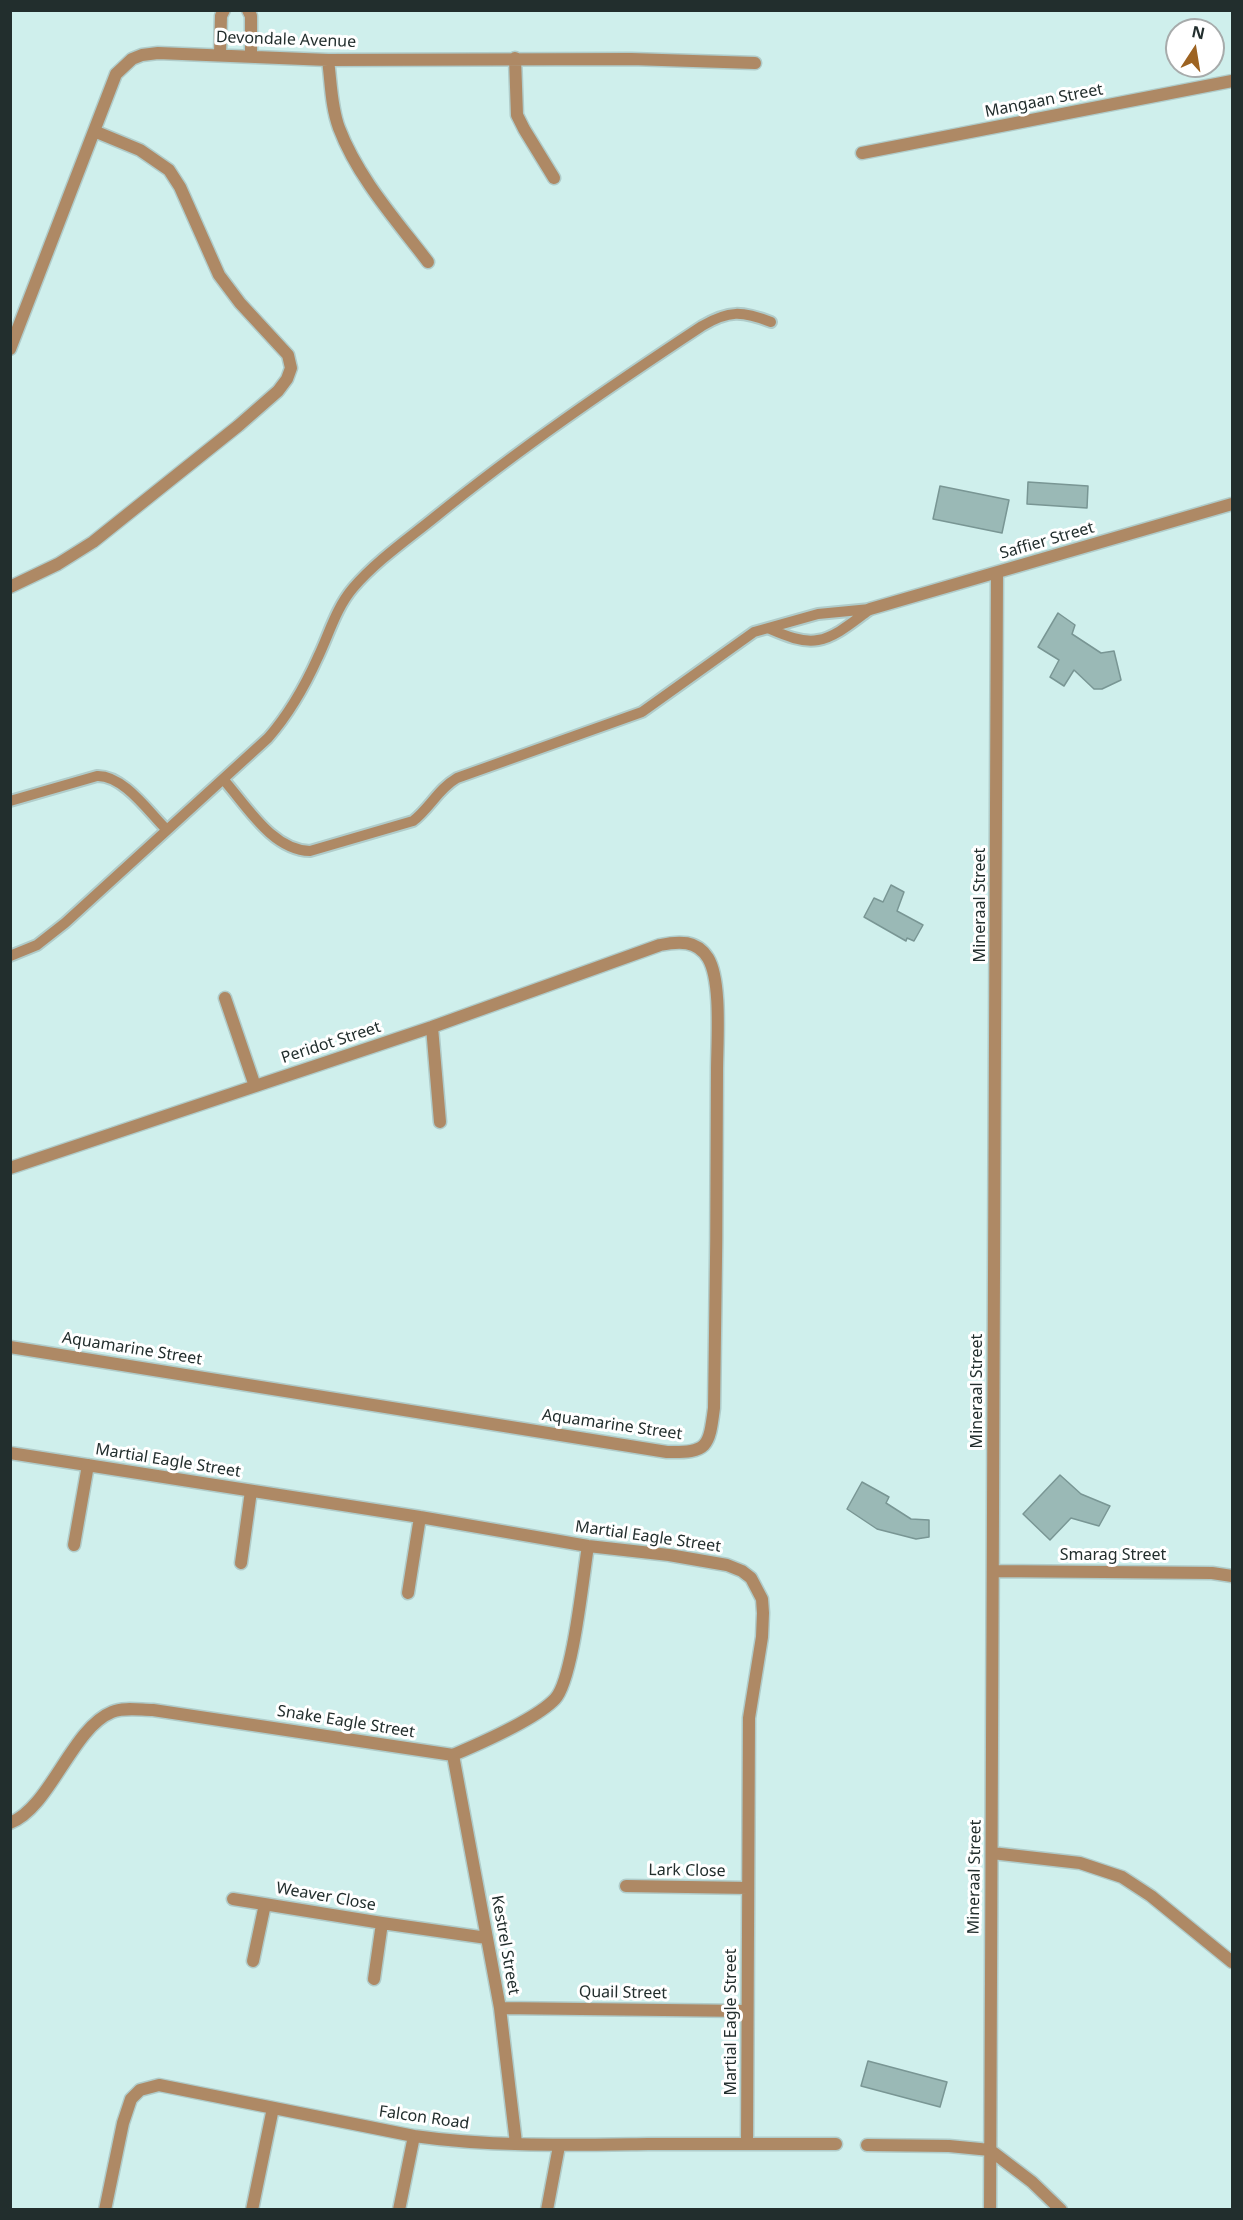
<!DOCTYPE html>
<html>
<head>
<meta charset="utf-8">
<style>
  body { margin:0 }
  #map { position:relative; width:1243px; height:2220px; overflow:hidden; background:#cfefec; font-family:"Noto Sans",sans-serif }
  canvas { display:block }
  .frame { position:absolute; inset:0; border:12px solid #222e2d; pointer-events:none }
  .north { position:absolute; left:1165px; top:18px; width:60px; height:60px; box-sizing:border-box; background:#fff; border:2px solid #a7abab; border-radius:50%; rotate:12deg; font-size:16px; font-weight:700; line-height:24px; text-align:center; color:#222e2d }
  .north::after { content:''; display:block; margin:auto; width:21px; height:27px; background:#9d6322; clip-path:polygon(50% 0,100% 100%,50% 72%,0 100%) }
</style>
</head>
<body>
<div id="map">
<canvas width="1243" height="2220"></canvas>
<div class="frame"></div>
<div class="north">N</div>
</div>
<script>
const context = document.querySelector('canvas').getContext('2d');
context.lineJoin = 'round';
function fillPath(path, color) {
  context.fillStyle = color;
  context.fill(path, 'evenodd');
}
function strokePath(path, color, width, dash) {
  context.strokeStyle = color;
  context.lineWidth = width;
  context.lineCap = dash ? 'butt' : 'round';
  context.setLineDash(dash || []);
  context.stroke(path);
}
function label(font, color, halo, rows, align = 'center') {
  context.font = font + ' "Noto Sans",sans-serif';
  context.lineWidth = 6;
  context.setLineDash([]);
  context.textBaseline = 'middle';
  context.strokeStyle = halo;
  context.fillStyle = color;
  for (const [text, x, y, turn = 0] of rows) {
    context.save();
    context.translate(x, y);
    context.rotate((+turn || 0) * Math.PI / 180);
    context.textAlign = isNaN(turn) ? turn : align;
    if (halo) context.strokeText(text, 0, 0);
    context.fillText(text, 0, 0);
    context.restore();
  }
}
const building = new Path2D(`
  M1028,482L1088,486L1087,508L1027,504Z
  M940,486L1009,500L1002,533L933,519Z
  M1058,613L1075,625L1072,634L1101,653L1114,651L1121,680L1102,689H1094L1074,670L1064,686L1050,677L1059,660L1038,647Z
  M891,885L904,892L897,911L923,925L914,941L907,938L906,941L864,917L874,898L883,902Z
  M1060,1475L1081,1494L1110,1506L1099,1526L1071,1518L1050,1540L1023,1514Z
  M862,1482L889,1497L886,1503L911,1519L929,1520V1537L916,1539L877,1529L847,1509Z
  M868,2061L947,2082L940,2107L861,2086Z`);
fillPath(building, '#9ab9b6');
strokePath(building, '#799694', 1.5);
const lane = new Path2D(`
  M770,629C784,635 802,643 818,640C836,637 854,621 868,611
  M223,779C247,806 272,850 310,851L413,821C430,808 438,789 457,778L642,712L754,632L818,614L870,609
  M10,801L97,776C123,775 148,811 166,829
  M10,956L37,945L65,923L268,738C289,714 305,686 318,657C329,634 336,608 353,588C376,561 408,539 435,517C520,448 611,386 702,326C729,310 742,311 771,322`);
const street = new Path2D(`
  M248,10L251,16V56
  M220,55L221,16L224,10
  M515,58L517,115L524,129L554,178
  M328,60C331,82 331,107 339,128C358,178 396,220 428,262
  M862,153L1232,81
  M10,349L116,74L132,59L142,55L158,53L328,60L631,59L755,63
  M10,587L58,564L93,542L238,426L278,391L287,379L291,368L288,355L240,303L219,275L180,187L169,170L140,150L94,131
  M870,609L1232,504
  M225,998L255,1086
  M432,1027L440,1122
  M10,1168L432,1027L660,945C679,941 697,940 708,958C722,981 717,1043 717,1071C717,1183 716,1296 714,1408C709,1447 708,1453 667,1452L10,1347
  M10,1453L420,1517L588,1546L669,1555L727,1565L742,1571L751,1578L762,1599L763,1613L762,1637L749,1718L747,2143
  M74,1545L88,1465
  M241,1563L251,1491
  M994,1571L1212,1573L1232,1576
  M408,1593L420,1517
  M453,1755L500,2008L516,2143
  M10,1823C50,1808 72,1728 112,1712C124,1707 140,1710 153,1710L453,1755C479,1744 536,1719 555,1699C573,1680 583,1576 588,1546
  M992,1853L1080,1863L1122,1877L1151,1896L1232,1962
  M626,1886L748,1888
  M233,1899L382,1923L487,1938
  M253,1961L265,1904
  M374,1979L382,1923
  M500,2008L746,2011
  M867,2145L949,2146L990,2150L1032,2182L1061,2210
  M105,2210L123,2123L131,2099L140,2090L159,2085L414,2136C491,2147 570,2145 648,2144C711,2144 773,2144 836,2144
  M252,2210L273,2108
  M399,2210L414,2136
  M547,2210L559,2146
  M990,2210L997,573`);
strokePath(lane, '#b0ccca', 14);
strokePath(street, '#b0ccca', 15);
strokePath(lane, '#ae8965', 10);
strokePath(street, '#ae8965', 12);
label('16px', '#222e2d', '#fff', [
  ["Devondale Avenue",286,40,2],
  ["Mangaan Street",1044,101,-11],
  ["Saffier Street",1047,541,-16],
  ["Mineraal Street",980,905,-90],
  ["Peridot Street",331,1043,-18],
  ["Aquamarine Street",132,1349,9],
  ["Mineraal Street",977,1391,-90],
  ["Aquamarine Street",612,1425,8],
  ["Martial Eagle Street",168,1461,9],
  ["Martial Eagle Street",648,1537,8],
  ["Smarag Street",1113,1555],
  ["Snake Eagle Street",346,1722,9],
  ["Lark Close",687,1871,1],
  ["Mineraal Street",975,1877,-89],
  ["Weaver Close",326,1897,10],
  ["Kestrel Street",505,1945,80],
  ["Quail Street",623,1993,1],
  ["Martial Eagle Street",731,2022,-90],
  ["Falcon Road",424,2118,8]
]);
</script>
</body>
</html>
